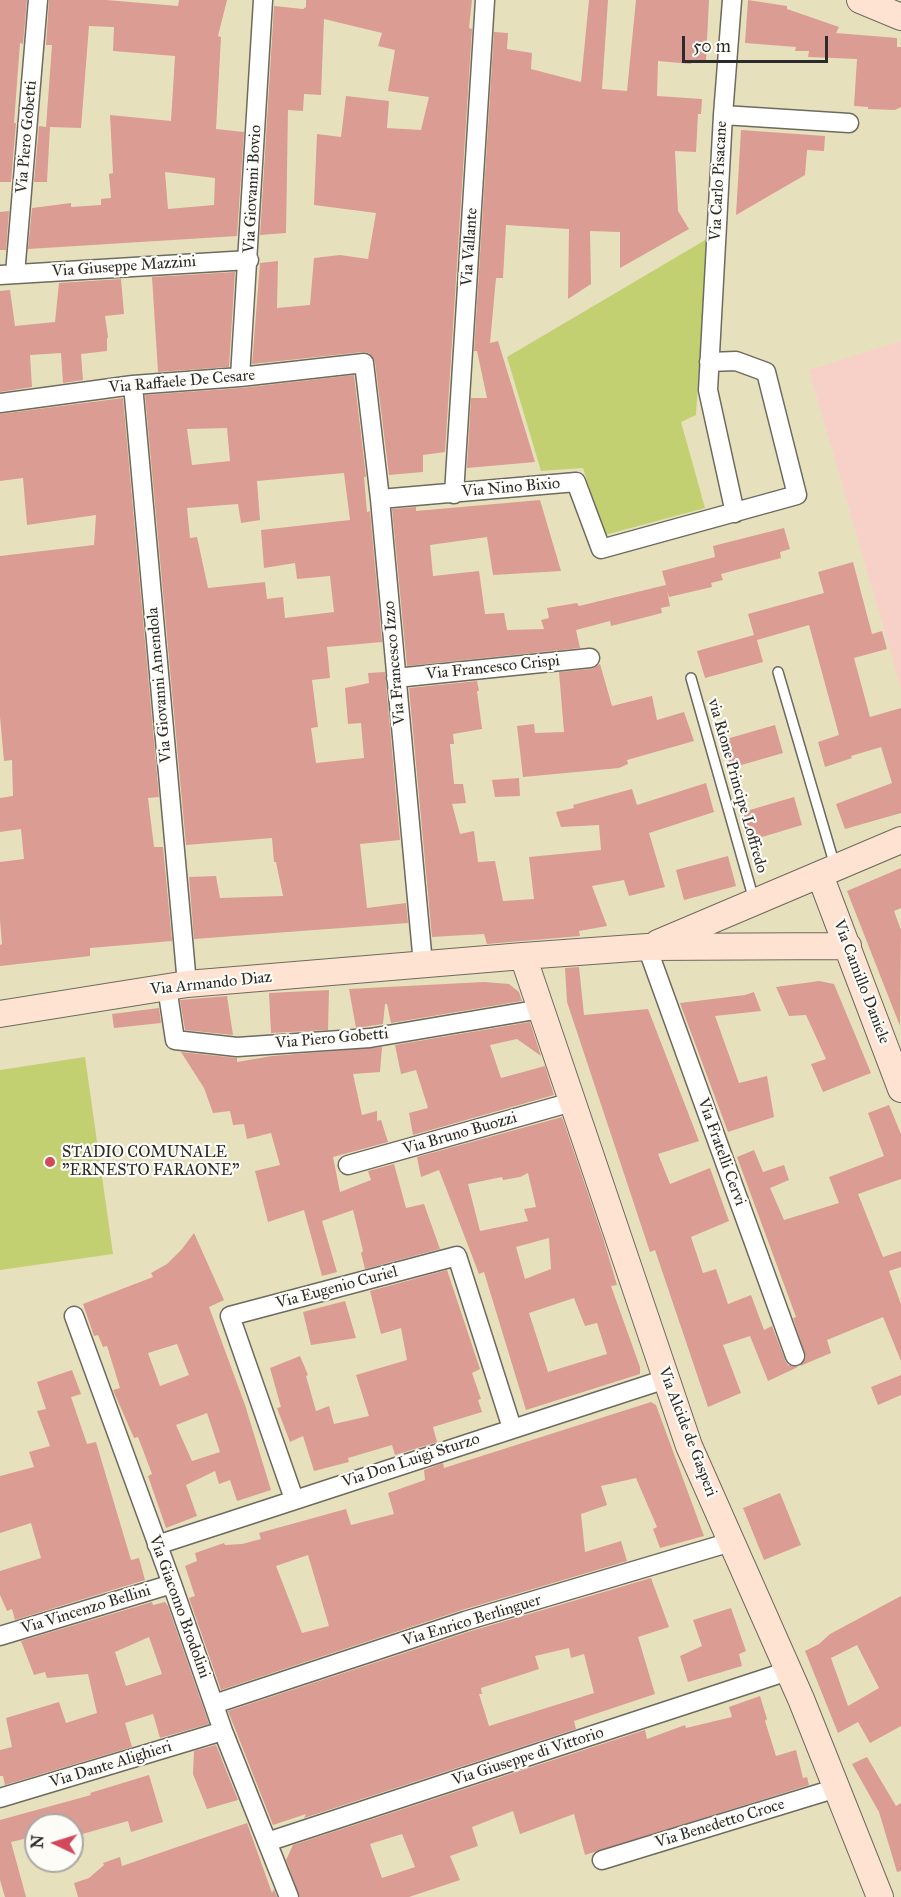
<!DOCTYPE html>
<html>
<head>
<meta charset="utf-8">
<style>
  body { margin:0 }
  #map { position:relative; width:901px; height:1897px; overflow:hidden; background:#e7e0bd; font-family:"IM FELL Great Primer",serif }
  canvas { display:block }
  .north { position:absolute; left:24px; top:1813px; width:60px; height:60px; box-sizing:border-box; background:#fdfcf7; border:2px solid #a9a8a5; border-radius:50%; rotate:274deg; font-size:16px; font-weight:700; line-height:24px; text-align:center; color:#2b2b2b }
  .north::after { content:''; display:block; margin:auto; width:21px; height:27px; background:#d1495b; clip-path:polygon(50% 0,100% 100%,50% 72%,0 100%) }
  .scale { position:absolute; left:682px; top:36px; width:146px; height:27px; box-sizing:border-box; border:3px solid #2b2b2b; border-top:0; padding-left:8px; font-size:18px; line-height:21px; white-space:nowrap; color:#2b2b2b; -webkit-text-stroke:4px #fdfcf7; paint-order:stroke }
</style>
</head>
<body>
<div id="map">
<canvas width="901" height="1897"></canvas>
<div class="north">N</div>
<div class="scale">50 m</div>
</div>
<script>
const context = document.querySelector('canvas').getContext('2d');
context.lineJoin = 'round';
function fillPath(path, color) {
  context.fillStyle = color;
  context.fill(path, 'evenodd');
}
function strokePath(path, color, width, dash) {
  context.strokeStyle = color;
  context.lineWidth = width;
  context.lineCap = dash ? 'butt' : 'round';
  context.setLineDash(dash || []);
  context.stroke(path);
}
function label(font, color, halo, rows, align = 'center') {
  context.font = font + ' "IM FELL Great Primer",serif';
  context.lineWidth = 4.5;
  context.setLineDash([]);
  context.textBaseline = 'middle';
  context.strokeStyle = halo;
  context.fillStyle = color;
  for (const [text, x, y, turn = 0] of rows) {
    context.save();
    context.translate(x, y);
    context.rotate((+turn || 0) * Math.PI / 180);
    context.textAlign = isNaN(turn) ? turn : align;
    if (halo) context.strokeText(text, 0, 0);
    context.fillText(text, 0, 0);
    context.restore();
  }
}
fillPath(new Path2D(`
  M901,341V689L809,370Z`), '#f7d1c8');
fillPath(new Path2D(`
  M707,239L696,415L681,422L705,508L605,535L583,468L541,471L507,357Z
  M85,1057L113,1254L0,1270V1070Z`), '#c2d072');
fillPath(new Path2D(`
  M0,0H27L23,44L20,43L14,123H16L11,182H0Z
  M49,0H106L178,6L179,0H227L218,36L221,37L216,129L244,132L237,236L28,249L32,208L71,203V207L101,205V199L111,198L109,174L113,173L110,115L171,121L175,56L113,51L114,27L89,26L81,128L50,127L47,182H34L39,126L46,127L52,45H46ZM165,172L215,178L214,205L168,209Z
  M306,0H472L469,28L472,29L445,452L423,455V472L389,475L375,362L369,353L363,352L252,364L260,263L278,261L277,308L310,305L314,258L340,255L368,259L376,213L314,205L317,134L341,137L346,96L389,101L387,128L421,130L429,97L388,91L395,50L378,46L382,33L324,19L321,95L304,94L303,111L288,110L286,233L260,235L274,6L303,9L306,7Z
  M589,0H608L602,89L627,91L636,0H709L706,61H691V64L658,61L657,96L702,99L701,114H698L696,152L675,151L678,211L689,229L620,268V232L590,231L591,284L568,299L569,229L506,225L503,278H496L490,343L498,341L535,462L467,468L471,398H487L477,351H474L494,32L508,33L507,49L532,53L531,69L581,82Z
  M748,0L787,6V9L839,27L836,33L897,38V47H901V107L895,110L868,109V107L854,106L857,59L808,57L809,51H795L796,47L745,43Z
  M741,130L825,136L824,151L807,150L805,175L736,215Z
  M9,211L6,250H0V212Z
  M235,272L229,367L158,372L152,277Z
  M121,279L124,314L105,316L108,337L107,339V351L81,354L83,380L63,383L61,353L30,355L32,387L0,392V291L10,290L15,326L55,322L59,283Z
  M354,375L366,477H364L367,512L370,511L382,642L327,647L330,678L312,680L318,727L311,728L316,763L364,758L361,723L348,724L345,688L369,683L368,673L385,672L400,840L360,844L367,908L406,903L408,923L194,939L189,877L216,876L220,898L283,896L276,862H274L272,838L186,845L145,395L241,388ZM227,428L230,461L192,465L187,429ZM344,473L350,520L261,530L264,568L295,563L297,579L330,576L334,612L285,618L283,597L267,599L265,582L208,588L197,537L190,538L187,508L238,504L241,523L260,520L257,481Z
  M123,398L159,797L148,798L154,847H163L172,941L90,948V956L0,966V945L2,944L0,920V862L24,859L21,829L0,832V798L13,796L12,760L4,761L0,717V556L94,545L96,515L27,525L23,478L0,481V414Z
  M540,500L561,571L493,575L487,537L430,545L433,576L479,571L485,614L504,613L507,630L544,629L541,620L549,618L547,608L577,603L579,606L666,585L662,571L715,557L713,546L784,528L790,549L780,552L781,558L721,574L723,580L711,583L712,587L669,597L667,591L670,606L661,608L662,613L611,626L610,621L576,630L580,648L407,666L392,509L416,507V511Z
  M853,562L872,634L882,631L887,649L854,658L870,717L901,708V813L845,829L836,804L892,783L881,747L851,756L852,758L825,767L818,742L839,735L809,625L757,640L763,662L705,678L697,651L754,635L748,614L824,593L818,572Z
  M600,664L612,706L652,696L657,720L684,712L694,741L627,760L628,764L619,768L523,777L517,726L534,724L535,733L564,732L559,672L591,669Z
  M477,681L479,691H477L482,729L453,734L454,744H450L454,784H463L466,803L452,804L460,834L474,831L478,862L495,861L503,901L534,899L529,857L601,850L599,825L561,827L556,812L574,808L573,805L632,789L637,805L706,783L714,812L649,833L665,887L629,896L624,880L592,886L607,926L579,931L580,936L487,944L484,934L432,937L409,688Z
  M775,725L783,753L731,768L723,740Z
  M519,778L520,796L495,797L492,780Z
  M794,797L802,825L752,840L743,812Z
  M728,856L736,886L684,900L676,870Z
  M901,868V908L894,911L901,930L900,1026L847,891Z
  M579,967L584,1015L648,1009L699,1141L658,1154L670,1184L710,1168L729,1221L691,1237L703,1273L716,1269L728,1304L751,1295L764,1330L772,1326L785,1360L788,1365L798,1367L768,1381L750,1336L723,1345L741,1393L708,1407L655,1250L650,1252L567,1002L565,968Z
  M819,981L834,984L871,1073L823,1092L811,1064L826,1059L806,1015L789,1016L776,987Z
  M484,982L509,984L519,992L522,1001L391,1023L387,1004H385L383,1024L356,1028L349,989Z
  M329,990L328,1030L271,1033L269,993Z
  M754,992L761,1011L715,1016L739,1083L767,1076L774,1117L728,1132L680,1003L745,995Z
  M227,996L233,1035L185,1030L180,1000Z
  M159,1008L161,1023L114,1028L112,1014Z
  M530,1022L541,1056L517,1039L490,1045L501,1078L545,1066L554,1095L413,1135L409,1113L428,1108L416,1070L401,1074L395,1045Z
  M382,1047L380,1072L353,1074L362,1115L377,1111V1121L381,1120L388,1142L333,1157L340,1192L371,1180L368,1171L394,1164L406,1208L424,1204L440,1249L365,1269L361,1253L363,1251L353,1210L322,1221L337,1272L322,1276L304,1210L268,1222L255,1171L280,1165L271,1133L247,1139L244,1124L233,1125L230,1111L213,1113L204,1088L181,1052L237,1058V1062L272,1056Z
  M889,1105L901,1134V1179L858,1194L883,1257L901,1251V1267L889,1271L901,1304V1361L883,1317L827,1340L831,1353L800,1366L806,1357L793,1318L796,1317L737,1157L754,1150L763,1172L784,1165L789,1180L770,1188L784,1220L839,1203L829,1177L884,1156L868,1113Z
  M562,1117L603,1238L617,1285L611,1286L640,1367V1374L526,1410L484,1272L479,1274L439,1170L421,1177L417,1157ZM528,1173L536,1207L524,1209L528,1221L480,1231L468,1184L502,1177L503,1180L520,1177ZM549,1238L551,1269L525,1279L516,1247ZM574,1298L585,1326L597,1323L607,1354L548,1372L529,1313Z
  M194,1233L224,1300L209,1307L245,1405L271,1490L237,1501L230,1480L219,1484L215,1471L186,1485L197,1516L166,1528L148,1476L152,1474L138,1437L134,1438L113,1390L120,1388L107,1346L103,1347L98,1335L94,1336L83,1304L153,1277L151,1273L167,1264L182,1249ZM177,1344L189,1375L160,1386L148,1353ZM207,1413L220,1452L192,1461L176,1425Z
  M447,1270L480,1369L472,1373L481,1399L478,1400L482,1412L433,1427L437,1442L395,1455L392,1445L348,1458L349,1462L314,1471L303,1436L290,1442L277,1408L281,1407L270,1368L300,1356L308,1375L306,1376L316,1411L329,1406L334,1424L369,1416L356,1375L407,1360L401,1328L381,1334L370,1291Z
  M345,1301L356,1338L311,1345L303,1312Z
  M72,1370L81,1394L71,1397L87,1444L96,1442L131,1560L139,1558L145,1580L15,1620L12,1609L7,1611L0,1595V1571L41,1558L31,1523L0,1533V1476L34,1467L29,1452L50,1446L37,1411L46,1409L37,1382Z
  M901,1375V1395L878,1405L871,1387Z
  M651,1402L656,1405L704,1536L660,1548L653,1529L657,1527L636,1478L601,1486L607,1505L581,1514L585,1552L621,1541L627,1561L462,1610L221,1690L189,1598L195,1596L185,1566L197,1561L195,1553L224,1543L225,1545L242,1544L261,1539L259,1533L346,1509L351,1525L394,1514L388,1493L425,1480L424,1470L443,1463L444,1468ZM308,1555L329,1626L302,1633L276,1566Z
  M780,1493L801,1545L764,1560L743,1508Z
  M651,1578L669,1627L638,1637L655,1694L574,1721L576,1729L304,1818L306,1814L273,1825L228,1711L468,1632ZM569,1648L571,1658L584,1654L594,1693L489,1726L479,1694H482L481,1688L539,1669L535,1656Z
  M901,1596V1726L870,1743L858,1722L838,1733L805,1651L819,1644L830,1634ZM857,1645L879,1688L848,1706L831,1658Z
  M152,1602L153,1605L165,1602L168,1606L209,1724L160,1738L153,1714L125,1723L132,1747L5,1785L3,1776H0V1750L12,1747L6,1718L59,1702L66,1723L97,1713L88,1674L47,1678L45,1672L34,1675L21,1641ZM149,1637L162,1674L126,1686L115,1652Z
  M731,1608L746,1651L739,1654L742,1666L688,1682L680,1656L702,1646L693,1620Z
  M760,1696L767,1719L765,1721L776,1756L796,1750L803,1778L807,1777L809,1785L585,1855L574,1814L520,1834L513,1811L472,1827L478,1846L450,1856L460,1880L409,1897H300L286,1860L293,1845L645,1730L647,1739L685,1725L686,1728L732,1717L729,1707ZM402,1834L415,1867L382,1878L370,1844Z
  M216,1745L238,1800L207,1809L193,1774L194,1751Z
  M867,1757L896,1806L901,1803V1871L897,1872L879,1812L852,1764Z
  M149,1775L163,1822L131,1832L128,1821L72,1837V1825H36V1836L11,1842L26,1897H5L0,1880V1820L91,1795L90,1793Z
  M247,1823L272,1893L274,1889L277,1897H78L74,1883L89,1878L104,1865L103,1863L120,1857L122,1866Z`), '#db9c94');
const lane = new Path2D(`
  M778,672L835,866
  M691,678L754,900`);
const street = new Path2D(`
  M732,0L723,115L708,390L735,513
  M723,115L849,123
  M15,274L38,0
  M0,275L249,260
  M240,377L263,0
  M133,385L187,984
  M0,403L133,385L240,377L364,363L380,499L423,964
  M454,494L485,0
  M380,499L576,482L601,549L797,495L766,372L736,361L709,362
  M396,678L590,658
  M647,947L795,1356
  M167,987L175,1040L237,1047L370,1038L541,1009
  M348,1165L572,1102
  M74,1316L172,1584L223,1731L289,1897
  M294,1499L230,1316L457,1256L512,1428
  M157,1545L666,1379
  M0,1636L172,1584
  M214,1704L465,1621L731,1542
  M0,1798L223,1731
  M267,1842L788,1671
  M602,1860L837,1788`);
const secondary = new Path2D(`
  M860,0L901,17
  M820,875L901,1089
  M658,943L901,840
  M523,956L689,1446L801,1699L880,1897
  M0,1014L187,984L523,956L647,947L848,946`);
strokePath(lane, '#6d6a5e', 12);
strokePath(street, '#6d6a5e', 21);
strokePath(secondary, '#6d6a5e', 28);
strokePath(lane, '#fff', 9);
strokePath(street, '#fff', 18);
strokePath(secondary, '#fee3d2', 26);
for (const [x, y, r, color] of [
  [50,1162,6,"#d1495b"]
]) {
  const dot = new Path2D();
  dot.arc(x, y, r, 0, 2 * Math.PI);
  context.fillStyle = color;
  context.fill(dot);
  strokePath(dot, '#fdfcf7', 2);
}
label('16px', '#2b2b2b', '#fdfcf7', [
  ["Via Piero Gobetti",27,137,-85],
  ["Via Carlo Pisacane",719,181,-87],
  ["Via Giovanni Bovio",253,189,-87],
  ["Via Vallante",470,247,-86],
  ["Via Giuseppe Mazzini",124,267,-4],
  ["Via Raffaele De Cesare",182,382,-5],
  ["Via Nino Bixio",511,488,-5],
  ["Via Francesco Izzo",395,663,-95],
  ["Via Francesco Crispi",493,668,-6],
  ["Via Giovanni Amendola",160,685,-95],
  ["via Rione Principe Loffredo",737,786,74],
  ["Via Camillo Daniele",861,982,69],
  ["Via Armando Diaz",211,984,-6],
  ["Via Piero Gobetti",332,1039,-5],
  ["Via Bruno Buozzi",460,1134,-16],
  ["Via Fratelli Cervi",721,1152,70],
  ["Via Eugenio Curiel",337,1288,-15],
  ["Via Alcide de Gasperi",687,1432,69],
  ["Via Don Luigi Sturzo",411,1461,-18],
  ["Via Giacomo Brodolini",179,1607,70],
  ["Via Vincenzo Bellini",86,1610,-17],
  ["Via Enrico Berlinguer",472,1621,-17],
  ["Via Giuseppe di Vittorio",528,1757,-18],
  ["Via Dante Alighieri",111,1765,-17],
  ["Via Benedetto Croce",720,1824,-17]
]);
label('16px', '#2b2b2b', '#fdfcf7', [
  ["STADIO COMUNALE",62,1153],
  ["\"ERNESTO FARAONE\"",62,1171]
], 'left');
</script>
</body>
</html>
